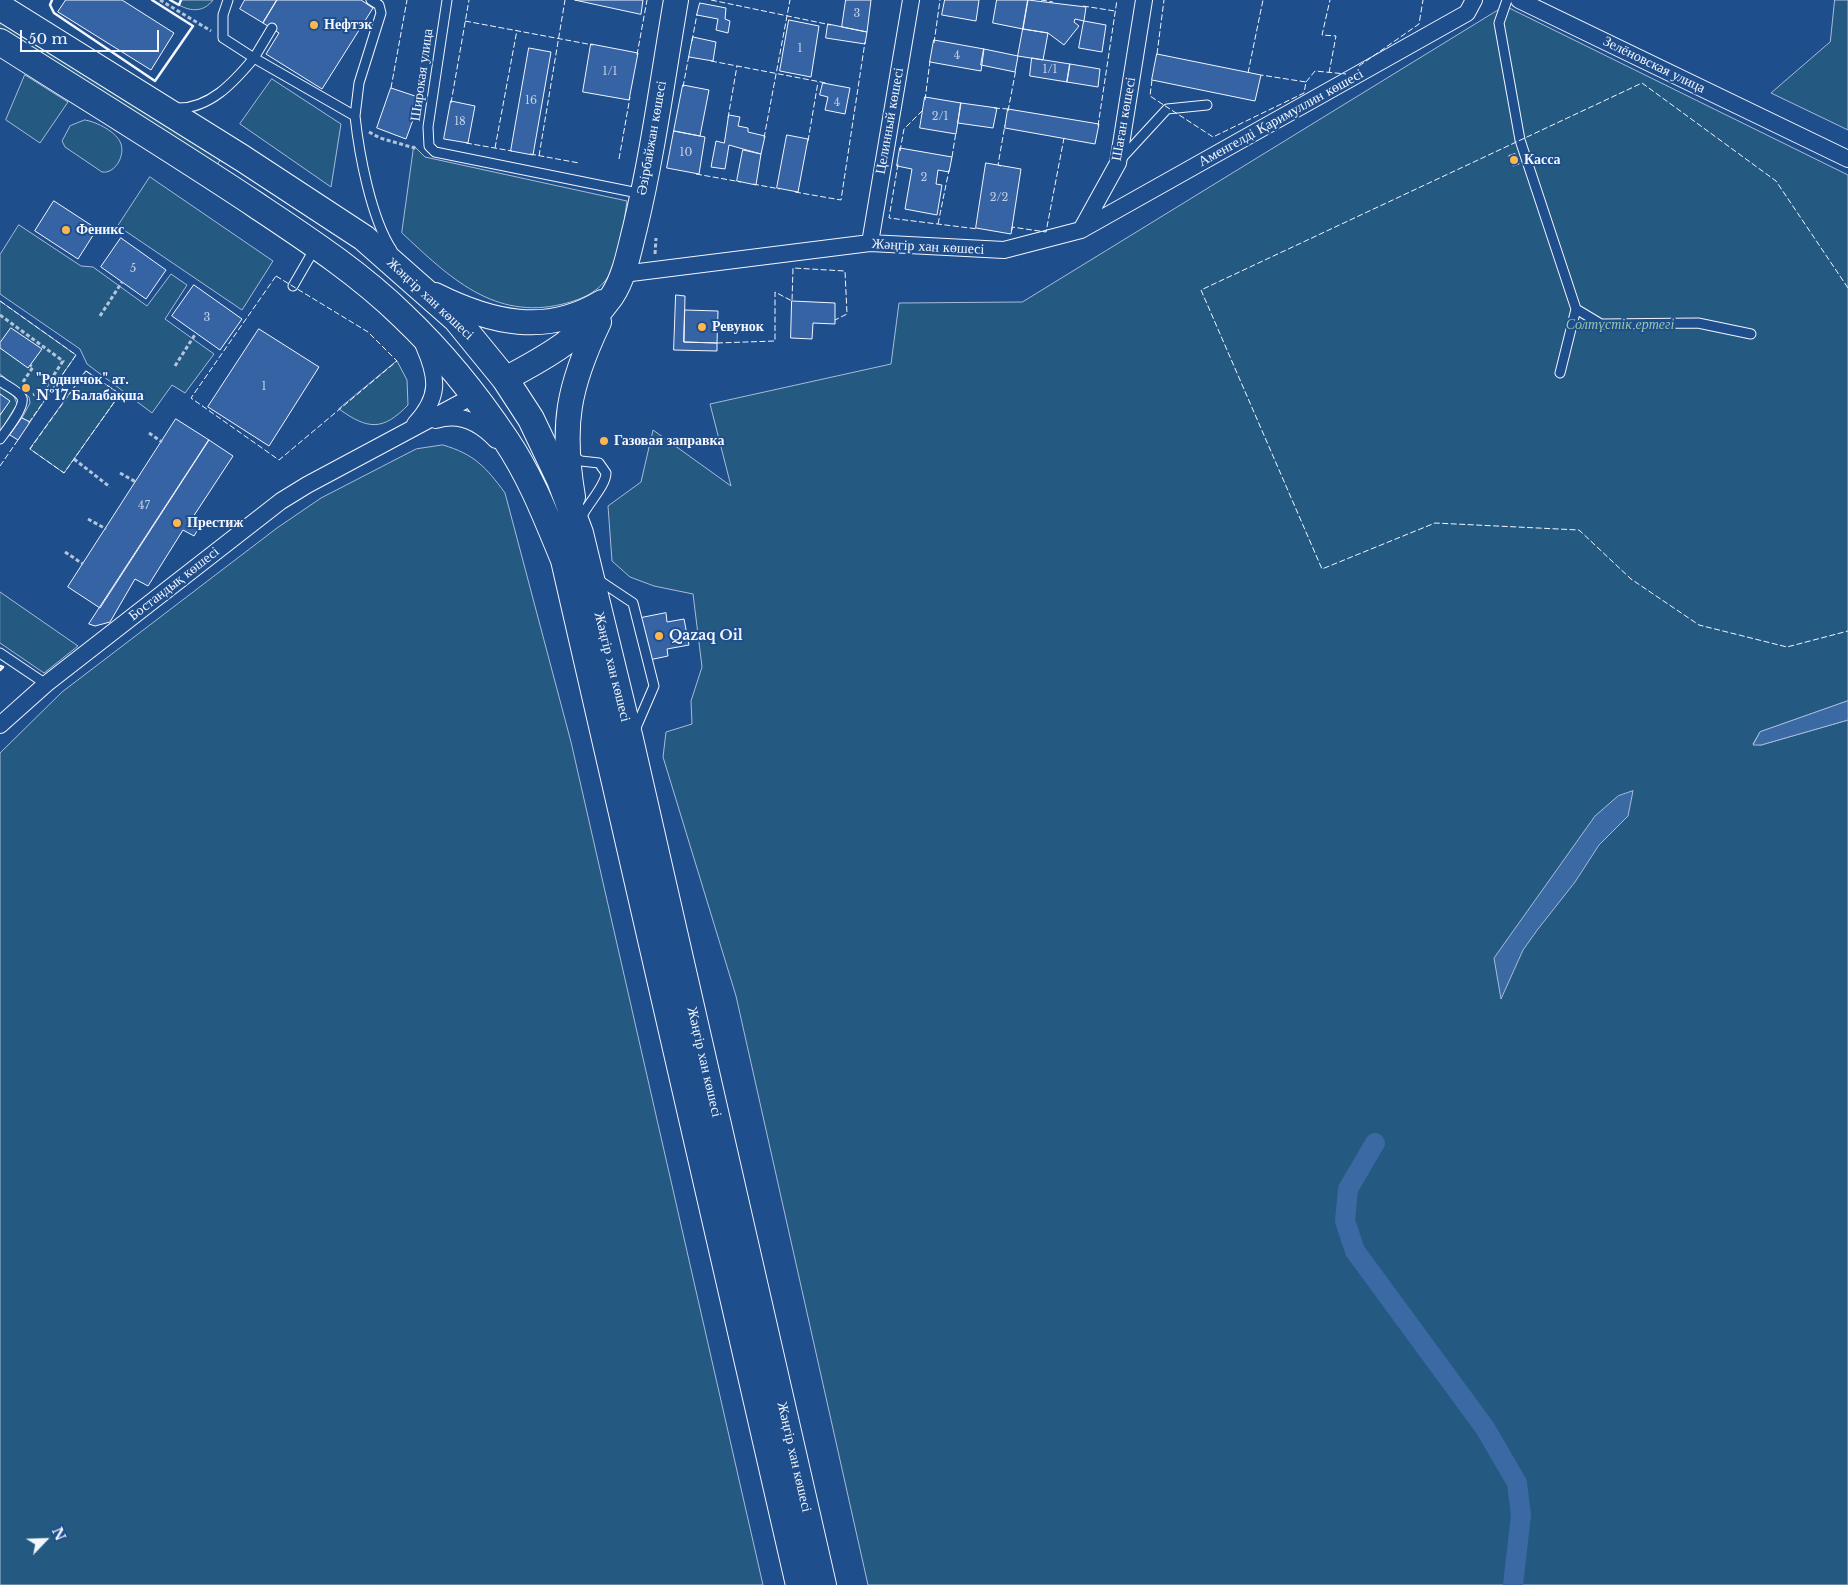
<!DOCTYPE html>
<html>
<head>
<meta charset="utf-8">
<style>
  body { margin:0 }
  #map { position:relative; width:1848px; height:1585px; overflow:hidden; background:#1f4e8c; font-family:"Libre Baskerville",serif }
  canvas { display:block }
  .north { position:absolute; left:20px; top:1515px; width:50px; height:50px; -webkit-text-stroke:4px #1f4e8c; paint-order:stroke; rotate:66deg; font-size:14px; font-weight:700; line-height:20px; text-align:center; color:#f2f6ff }
  .north::after { content:''; display:block; margin:auto; width:18px; height:22px; background:#f2f6ff; clip-path:polygon(50% 0,100% 100%,50% 72%,0 100%) }
  .scale { position:absolute; left:20px; top:30px; width:139px; height:22px; box-sizing:border-box; border:2px solid #f2f6ff; border-top:0; padding-left:6px; font-size:15px; line-height:18px; white-space:nowrap; color:#f2f6ff; -webkit-text-stroke:4px #1f4e8c; paint-order:stroke }
</style>
</head>
<body>
<div id="map">
<canvas width="1848" height="1585"></canvas>
<div class="north">N</div>
<div class="scale">50 m</div>
</div>
<script>
const context = document.querySelector('canvas').getContext('2d');
context.lineJoin = 'round';
function fillPath(path, color) {
  context.fillStyle = color;
  context.fill(path, 'evenodd');
}
function strokePath(path, color, width, dash) {
  context.strokeStyle = color;
  context.lineWidth = width;
  context.lineCap = dash ? 'butt' : 'round';
  context.setLineDash(dash || []);
  context.stroke(path);
}
function label(font, color, halo, rows, align = 'center') {
  context.font = font + ' "Libre Baskerville",serif';
  context.lineWidth = 4;
  context.setLineDash([]);
  context.textBaseline = 'middle';
  context.strokeStyle = halo;
  context.fillStyle = color;
  for (const [text, x, y, turn = 0] of rows) {
    context.save();
    context.translate(x, y);
    context.rotate((+turn || 0) * Math.PI / 180);
    context.textAlign = isNaN(turn) ? turn : align;
    if (halo) context.strokeText(text, 0, 0);
    context.fillText(text, 0, 0);
    context.restore();
  }
}
const green = new Path2D(`
  M181,0H213C204,12 191,12 179,5Z
  M1835,0H1848V130L1771,93L1830,42Z
  M1505,6L1848,175V701L1760,732L1753,744L1761,745L1848,720V1585H868L736,996L663,757L666,732L692,724L691,701L702,667L693,594L654,586L630,577L612,561L608,506L641,482L653,430L731,486L710,404L891,364L899,303L1022,302Z
  M0,18L221,158L216,167L0,29Z
  M25,75L68,102L40,143L6,120Z
  M272,79L341,124L331,187L240,124Z
  M85,120C97,122 117,132 121,144C125,156 115,174 102,172L65,147L62,141L70,126Z
  M414,146L425,157L627,201C623,225 623,253 610,274C599,292 583,299 563,304C494,321 449,277 402,233Z
  M150,177L273,261L242,310L118,226Z
  M19,225L81,266L93,267L147,306L171,274L187,285L165,319L214,354L185,393L172,385L152,413L87,364L80,349L0,294V255Z
  M0,301L76,355L30,422L22,418L30,403L29,397L0,374Z
  M397,361L407,380L408,405C383,431 368,430 339,409Z
  M86,371L120,394L64,473L30,449Z
  M0,386L14,396L17,404L0,432V415L9,401L0,394Z
  M443,445C474,454 486,467 505,493L571,742L763,1585H0V753L62,692L277,528L321,498L416,449Z
  M0,592L78,646L44,673L0,643Z`);
fillPath(green, '#245a82');
strokePath(green, '#a8bbd7', 1);
const water = new Path2D(`
  M1848,701V720L1761,745H1753L1760,732Z
  M1633,791L1628,816L1599,845L1575,882L1538,929L1523,950L1501,999L1494,958L1595,816L1618,796Z`);
fillPath(water, '#3b69a3');
strokePath(water, '#a8bbd7', 1);
strokePath(new Path2D(`
  M1375,1143L1348,1189L1345,1221L1355,1251L1485,1428L1517,1483L1521,1515L1513,1585`), '#3b69a3', 20);
const building = new Path2D(`
  M66,0H122L174,33L151,70L58,12Z
  M245,0H277L263,23L240,9Z
  M277,0H361L373,8L322,89L266,54L279,33L263,23Z
  M575,0H643L641,14Z
  M846,0H871L867,32L842,27Z
  M945,0H979L976,21L942,15Z
  M997,0H1028L1023,29L993,23Z
  M1028,0L1086,7L1084,21L1075,19L1074,22L1079,26L1064,45L1048,33L1023,29Z
  M700,3L726,8L725,19L730,21L728,33L716,30L718,19L697,15Z
  M789,20L819,26L811,77L780,71Z
  M1084,21L1106,25L1102,52L1079,48Z
  M828,24L867,32L865,44L826,38Z
  M1023,29L1048,33L1043,60L1018,56Z
  M693,37L716,42L713,61L689,57Z
  M934,40L984,49L981,71L930,62Z
  M591,44L638,53L629,100L583,92Z
  M529,48L551,52L533,155L511,151Z
  M984,49L1018,56L1015,72L981,65Z
  M1157,54L1261,75L1255,101L1152,80Z
  M1032,58L1070,64L1067,82L1030,76Z
  M1070,64L1100,69L1098,87L1067,82Z
  M823,83L850,88L845,114L825,110L828,97L820,95Z
  M683,85L709,90L700,136L674,131Z
  M391,88L421,98L406,139L377,128Z
  M925,97L961,103L956,134L920,128Z
  M451,101L475,106L468,143L444,139Z
  M961,103L997,108L993,128L958,123Z
  M1008,109L1099,124L1095,144L1005,128Z
  M729,115L740,117L738,126L748,128V132L765,136L761,154L729,145L725,169L711,167L716,141L724,143Z
  M674,131L705,137L699,174L667,168Z
  M787,135L808,139L798,192L777,188Z
  M900,148L952,157L949,172L938,170L936,184L942,185L937,215L905,209L912,169L897,166Z
  M743,150L761,154L756,185L737,181Z
  M1515,154L1519,164L1513,166L1509,156Z
  M986,163L1021,169L1011,234L976,228Z
  M54,201L97,229L78,259L35,231Z
  M121,238L166,270L146,299L101,267Z
  M194,285L242,319L220,350L172,316Z
  M676,295L685,296L684,342L717,343V351L674,350Z
  M792,301L835,303V324L813,323L812,339L791,338Z
  M685,310L718,311L717,343L684,342Z
  M11,328L42,349L28,368L0,348V343Z
  M259,329L319,367L269,446L208,407Z
  M0,394L10,401L0,415Z
  M22,418L30,422L18,440L10,435Z
  M176,419L209,440L100,608L68,587Z
  M209,440L233,456L193,517L202,523L194,536L183,530L148,586L135,579L110,622L95,626L89,624Z
  M666,613L667,622L684,619L689,645L667,649L668,656L649,660L641,618Z`);
fillPath(building, '#3563a3');
strokePath(building, '#f2f6ff', 1);
const service = new Path2D(`
  M228,0L223,15V38L254,58L272,28
  M447,0L428,127L429,146L435,152L643,194
  M1507,0L1499,23L1520,140L1576,309L1560,373
  M175,108C209,110 234,82 254,58L355,116C359,154 371,218 392,250
  M355,116L359,83L381,13L379,5L371,0
  M1121,159L1167,109L1207,105
  M293,286L315,248
  M1576,309L1601,324L1698,323L1751,334
  M0,381C6,386 19,391 22,398C25,407 6,431 0,439
  M572,456L581,461L599,463L606,473C606,486 587,504 581,518
  M597,579L633,603L654,686L635,730
  M0,653L46,684`);
const minor = new Path2D(`
  M1519,0L1848,159
  M1081,230L1118,163L1144,0
  M870,243L911,0
  M623,274L870,243L1004,250L1081,230L1467,13L1474,0
  M436,420C460,412 480,423 496,440
  M415,424C440,397 438,378 424,346
  M0,725L46,684L281,501L307,485L475,395`);
const secondary = new Path2D(`
  M435,295C491,323 546,336 602,302
  M505,379C547,357 584,336 612,296C625,276 629,251 635,228C653,153 663,76 676,0
  M573,497C561,425 568,387 599,322`);
const primary = new Path2D(`
  M0,7L242,158L364,238L456,319L505,379L531,419L560,480L580,533L630,739L823,1585
  M0,42C85,96 172,149 256,205C307,239 359,273 403,316C442,353 476,395 506,440C531,477 547,519 564,560L799,1585`);
strokePath(service, '#f2f6ff', 11);
strokePath(minor, '#f2f6ff', 18);
strokePath(secondary, '#f2f6ff', 26);
strokePath(primary, '#f2f6ff', 28);
strokePath(new Path2D(`
  M160,0L211,31
  M369,132L380,138L418,149
  M655,254L656,238
  M0,315L63,361L44,390L33,395
  M100,316L122,282
  M175,366L196,333
  M23,382L33,367L30,365
  M149,433L162,442
  M74,459L110,487
  M120,473L136,482
  M88,519L106,529
  M65,552L83,564`), '#b3c4dc', 3, [4, 2.5]);
strokePath(service, '#1f4e8c', 9);
strokePath(minor, '#1f4e8c', 16);
strokePath(secondary, '#1f4e8c', 24);
strokePath(primary, '#1f4e8c', 26);
strokePath(new Path2D(`
  M711,0L831,25
  M1041,0L1053,2
  M1083,6L1115,11
  M465,21L593,45
  M692,41L697,14
  M934,43L940,0
  M1157,54L1164,0
  M637,55L647,0
  M711,61L826,83
  M1359,66L1419,24L1423,0
  M1248,73L1263,0
  M1329,73L1336,36L1322,35L1330,0
  M1152,80L1150,96L1213,137L1304,93L1306,82L1261,75
  M1306,82L1315,71L1346,74
  M683,87L689,55
  M391,88L407,0
  M925,100L930,61
  M451,103L469,0
  M994,108L1008,109
  M1008,111L1016,69
  M728,118L737,66
  M1098,126L1117,0
  M764,138L790,0
  M808,141L818,82
  M466,143L512,151
  M495,148L517,30
  M900,151L904,129L923,110
  M530,154L579,163
  M539,156L565,0
  M952,157L956,132
  M619,159L630,97
  M898,164L889,218L978,229
  M1001,166L998,165L1005,125
  M696,174L741,182
  M753,184L780,189
  M795,192L841,200L865,42
  M938,224L949,170
  M1012,230V227L1046,232L1064,138L1066,139
  M276,276L368,332L397,361L279,460L191,398Z
  M1848,288L1776,181L1642,83L1201,290L1322,569L1435,523L1579,530L1631,579L1699,625L1787,647L1848,631
  M0,301L76,355L28,424
  M717,343L775,341V292L792,301L793,268L845,271L847,314L835,320
  M86,371L120,394L64,473L30,449Z
  M0,466L20,437`), '#f2f6ff', 1, [6, 2.5]);
strokePath(new Path2D(`
  M52,0L50,5L54,13L155,81L193,26L152,0
  M170,0L179,5L181,0
  M0,666L3,667L0,670`), '#f2f6ff', 2.5);
for (const [x, y, r, color] of [
  [314,25,5,"#ffb74d"],
  [1514,160,5,"#ffb74d"],
  [66,230,5,"#ffb74d"],
  [702,327,5,"#ffb74d"],
  [26,388,5,"#ffb74d"],
  [604,441,5,"#ffb74d"],
  [177,523,5,"#ffb74d"],
  [659,636,5,"#ffb74d"]
]) {
  const dot = new Path2D();
  dot.arc(x, y, r, 0, 2 * Math.PI);
  context.fillStyle = color;
  context.fill(dot);
  strokePath(dot, '#1f4e8c', 2);
}
label('11px', '#c3d1e8', null, [
  ["3",857,14],
  ["1",800,49],
  ["4",957,56],
  ["1/1",1050,70],
  ["1/1",610,72],
  ["16",531,101],
  ["4",837,103],
  ["2/1",940,117],
  ["18",460,122],
  ["10",686,153],
  ["2",924,178],
  ["2/2",999,198],
  ["5",133,269],
  ["3",207,318],
  ["1",264,387],
  ["47",144,506]
]);
label('bold 14px', '#f2f6ff', '#1f4e8c', [
  ["Нефтэк",324,25],
  ["Касса",1524,160],
  ["Феникс",76,230],
  ["Ревунок",712,327],
  ["\"Родничок\" ат.",36,380],
  ["№17 Балабақша",36,396],
  ["Газовая заправка",614,441],
  ["Престиж",187,523],
  ["Qazaq Oil",669,636]
], 'left');
label('14px', '#f2f6ff', '#1f4e8c', [
  ["Зелёновская улица",1654,65,26],
  ["Широкая улица",422,75,-82],
  ["Аменгелді Қаримуллин көшесі",1281,118,-29],
  ["Шаған көшесі",1124,119,-80],
  ["Целинный көшесі",890,121,-80],
  ["Әзірбайжан көшесі",652,138,-80],
  ["Жәңгір хан көшесі",928,247,3],
  ["Жәңгір хан көшесі",430,299,43],
  ["Бостандық көшесі",174,584,-38],
  ["Жәңгір хан көшесі",612,667,76],
  ["Жәңгір хан көшесі",704,1062,77],
  ["Жәңгір хан көшесі",794,1457,77]
]);
label('italic 14px', '#97c8a6', '#1f4e8c', [
  ["Солтүстік ертегі",1620,325]
]);
</script>
</body>
</html>
